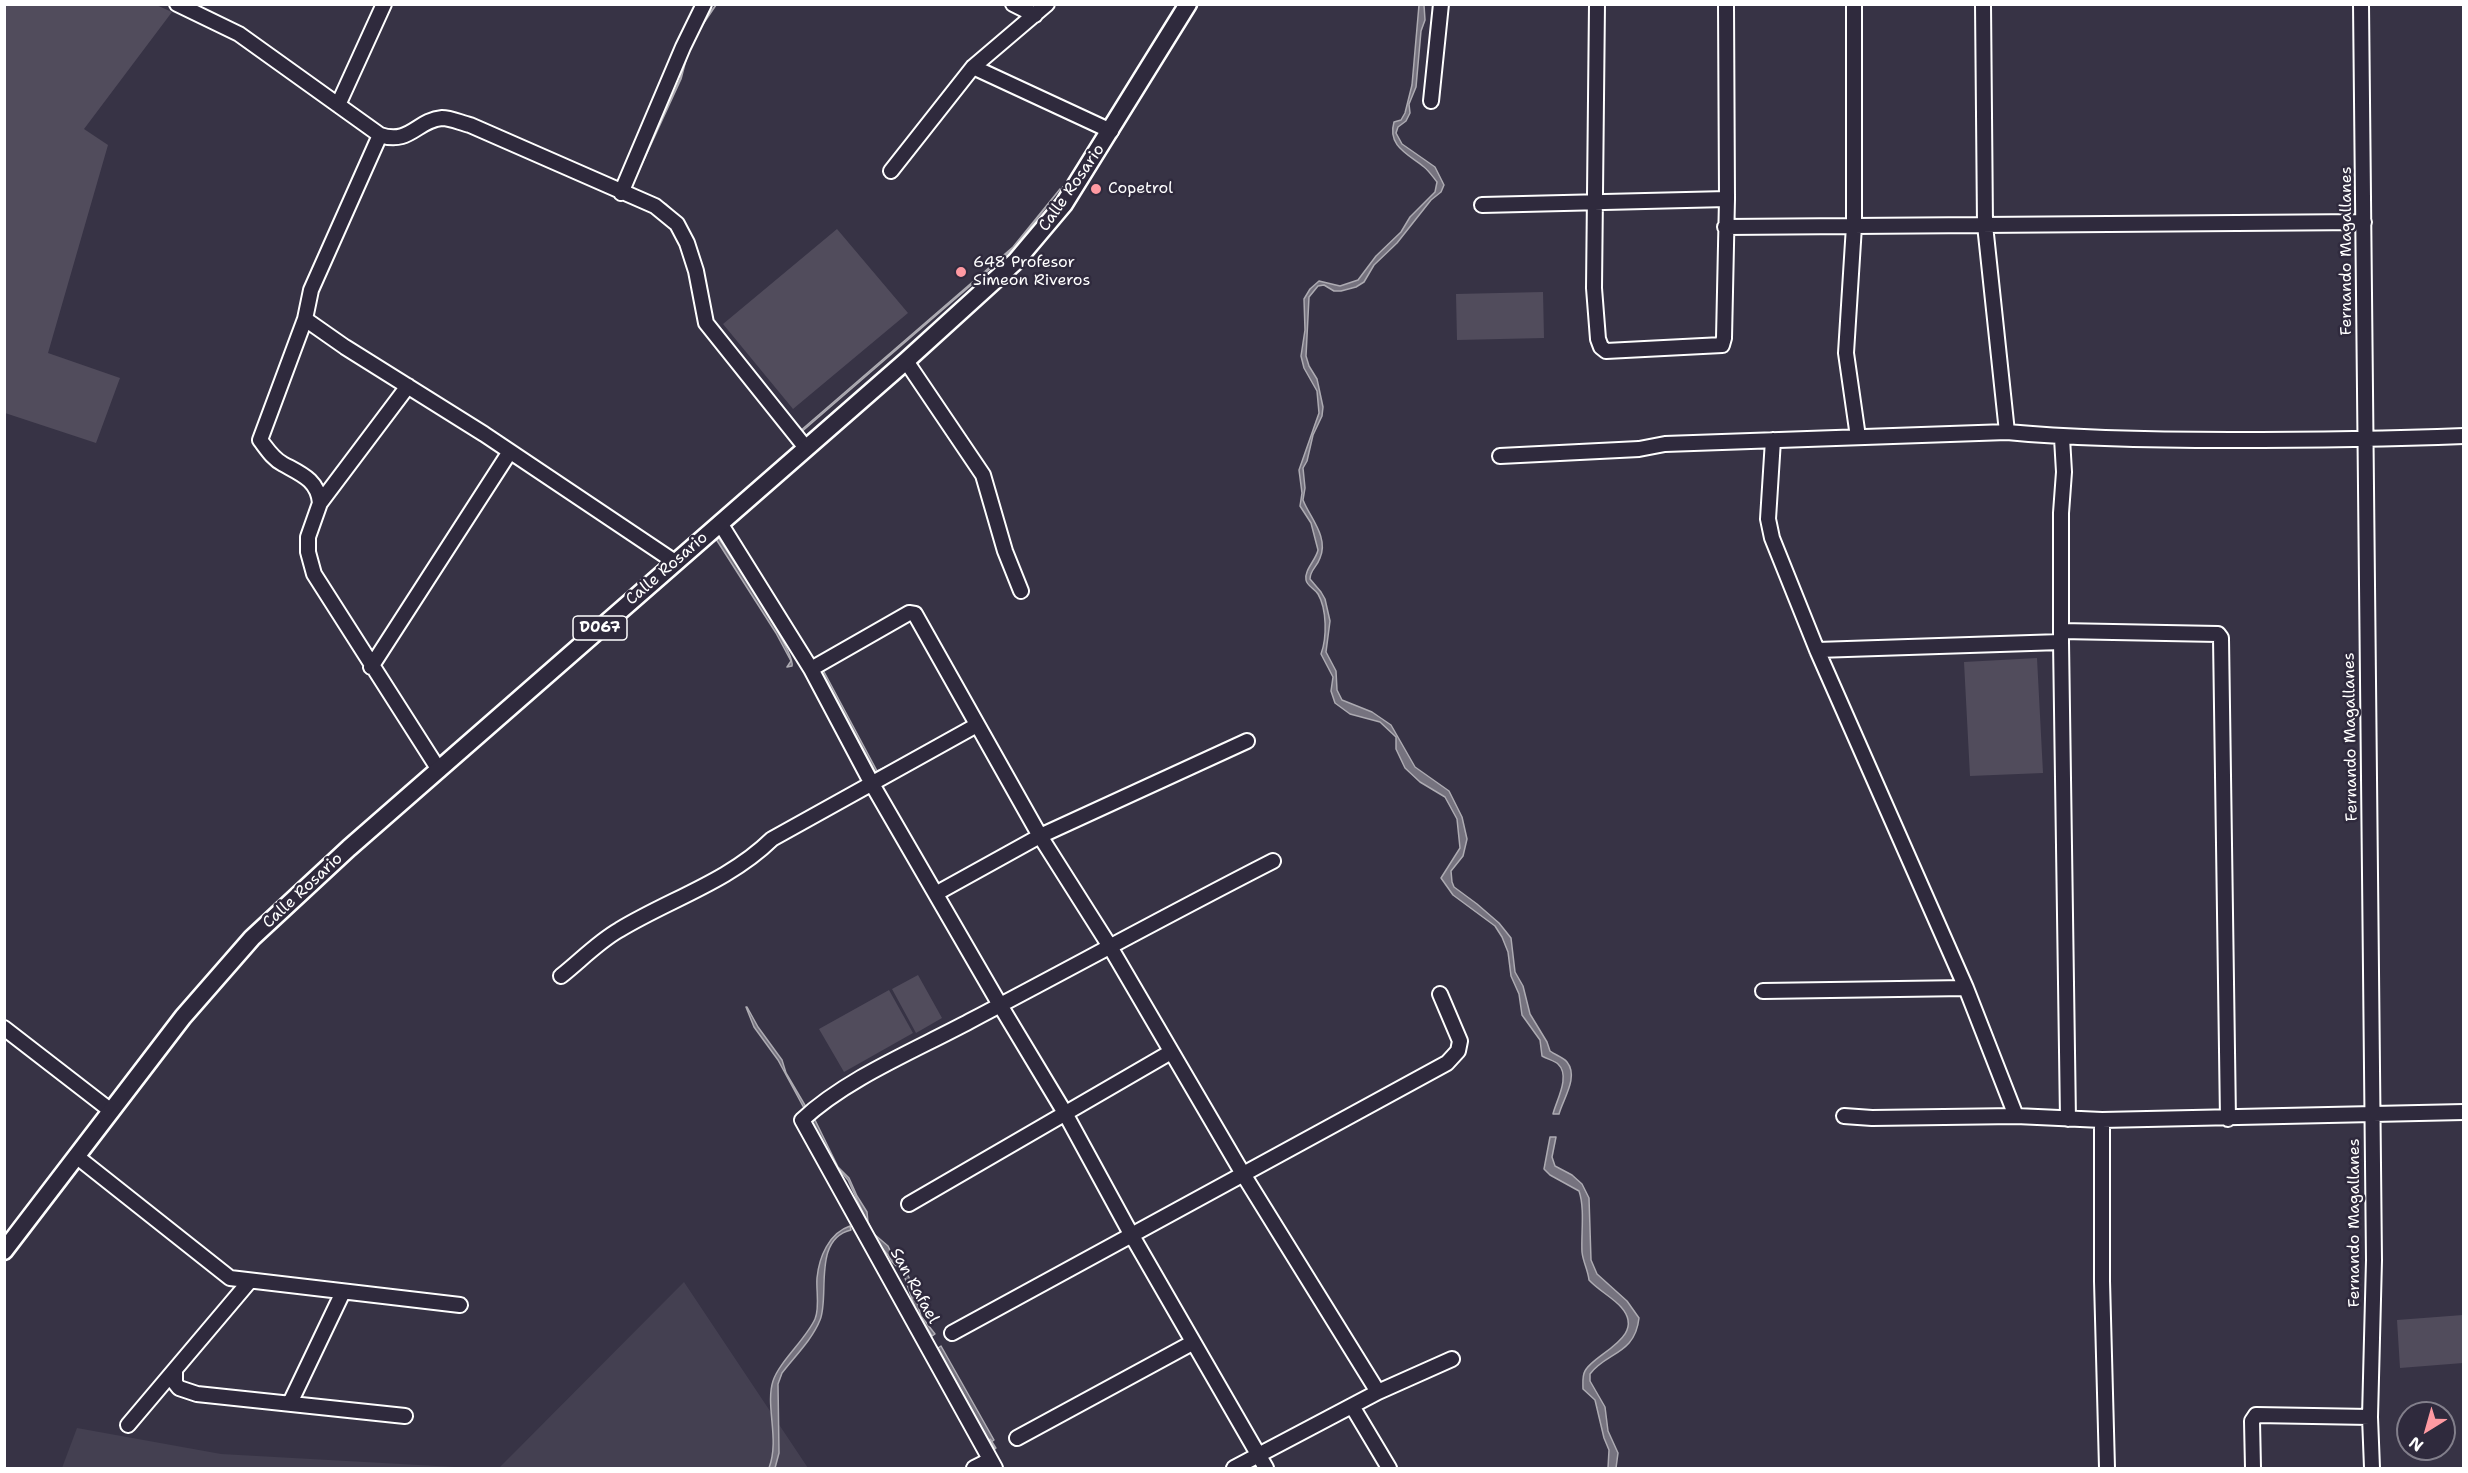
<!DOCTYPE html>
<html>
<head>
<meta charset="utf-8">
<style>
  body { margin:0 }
  #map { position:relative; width:2468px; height:1473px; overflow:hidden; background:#373345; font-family:"Shantell Sans",sans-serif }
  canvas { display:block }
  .frame { position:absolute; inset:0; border:6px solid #fff; pointer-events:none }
  .north { position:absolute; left:2396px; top:1401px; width:60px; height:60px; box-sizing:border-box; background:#2f2a3d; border:2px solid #827f8b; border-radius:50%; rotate:217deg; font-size:16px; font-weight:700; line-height:24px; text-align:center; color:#fff }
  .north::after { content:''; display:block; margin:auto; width:21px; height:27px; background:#ff9aa2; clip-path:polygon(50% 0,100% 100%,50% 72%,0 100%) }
</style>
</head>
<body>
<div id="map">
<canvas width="2468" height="1473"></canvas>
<div class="frame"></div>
<div class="north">N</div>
</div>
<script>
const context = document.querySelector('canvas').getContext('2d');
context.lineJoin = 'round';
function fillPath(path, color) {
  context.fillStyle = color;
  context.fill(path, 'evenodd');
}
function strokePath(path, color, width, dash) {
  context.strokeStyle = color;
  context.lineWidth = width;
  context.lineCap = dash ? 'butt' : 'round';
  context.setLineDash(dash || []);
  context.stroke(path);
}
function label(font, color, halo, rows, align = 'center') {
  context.font = font + ' "Shantell Sans",sans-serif';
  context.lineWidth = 5;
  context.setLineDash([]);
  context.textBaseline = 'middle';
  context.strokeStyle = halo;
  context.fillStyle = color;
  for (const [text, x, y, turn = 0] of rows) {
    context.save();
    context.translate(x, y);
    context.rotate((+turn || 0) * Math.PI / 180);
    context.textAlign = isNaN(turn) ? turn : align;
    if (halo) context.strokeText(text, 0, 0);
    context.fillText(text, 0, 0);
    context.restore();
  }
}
fillPath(new Path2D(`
  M684,1282L808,1468H499Z
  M77,1428L221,1454L473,1468H62Z`), '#444051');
fillPath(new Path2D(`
  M6,4H154L172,12L84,129L108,145L48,353L120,378L96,443L5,413V8Z
  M837,229L908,313L793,409L723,324Z
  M1543,292L1544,338L1457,340L1456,294Z
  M2037,658L2043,773L1970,776L1964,662Z
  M918,975L942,1018L916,1033L892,989Z
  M889,990L913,1033L844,1072L819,1029Z
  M2463,1315V1363L2400,1368L2397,1320Z`), '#514c5c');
const water = new Path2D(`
  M716,5C710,14 703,24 697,33C689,45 685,64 681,79L631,188L666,204L681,219L702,276L711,322L799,432L1013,247L1060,189L1014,248L799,434L711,322L701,276L680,219L665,205L630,188L680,79C687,51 698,26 716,5Z
  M1419,5H1424L1425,20L1421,31L1416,87L1409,104L1410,113L1406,121L1398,127L1396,133L1402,144L1435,167L1444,185L1441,192L1431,200L1397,243L1374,265L1364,282L1356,287L1341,291H1334L1324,285L1318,286L1309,297L1306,356L1309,366L1317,379L1323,407L1322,416L1313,435L1307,461L1303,468L1305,488L1303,500C1310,518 1329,537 1320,558C1317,567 1310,570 1310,579L1321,592L1325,599L1330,621L1326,652L1336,671L1337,690L1342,700L1372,712L1391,725L1415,767L1449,791L1462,817L1467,839L1463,856L1451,871L1452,882L1454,887L1477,904L1499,923L1511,938L1515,972L1523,986L1530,1014L1547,1042L1550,1051C1555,1055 1563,1057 1567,1062C1579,1077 1563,1099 1559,1114H1553C1556,1101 1571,1076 1558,1064C1555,1061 1547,1059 1542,1056L1540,1040L1522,1015L1519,994L1511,976L1508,952L1502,937L1495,926L1453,895L1441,878L1460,848L1457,819L1445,797L1420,782L1405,768L1396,749V737L1380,722L1350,714L1335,703L1331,691L1333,677L1321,654C1327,638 1327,609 1318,594C1315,589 1307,586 1306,580C1304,570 1316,560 1318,550L1311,523L1300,506L1302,493L1299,470L1319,413L1317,391L1304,368L1301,356L1305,330L1304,299L1310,289L1319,281L1340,286L1358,280L1376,256L1401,232L1410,217L1435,192L1437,182C1433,177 1429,171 1424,167C1408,154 1387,146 1394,122L1401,120L1405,113L1412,85Z
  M718,537C730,556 796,652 792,666L787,667L791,661L776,633L716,539Z
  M821,670H823L877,771L914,754L881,773H876Z
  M746,1007H747L758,1027L782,1060L786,1073L806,1107L804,1108L778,1060L754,1027Z
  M814,1118L838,1167L849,1178L857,1196L867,1212L868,1222L874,1234L888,1246L895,1261L905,1269L912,1284L921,1316L935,1334L932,1336L915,1308L903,1272L892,1262L888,1255L876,1241L848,1180L836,1166L817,1134L811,1120Z
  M1550,1137H1556L1552,1157L1555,1166L1572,1175L1582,1184L1589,1198L1591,1260L1597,1274L1627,1301L1639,1318C1635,1355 1606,1352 1590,1374V1381L1605,1407L1608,1431L1618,1453L1616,1468H1608L1609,1450L1604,1438L1595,1400L1583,1389C1583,1383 1582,1376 1585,1371C1593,1354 1648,1337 1621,1307C1612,1297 1598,1290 1589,1280C1588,1270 1583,1262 1582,1252C1581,1234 1585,1208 1579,1191L1550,1175L1544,1169Z
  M850,1226L851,1230C812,1239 830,1297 820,1320C812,1340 794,1357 782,1373L778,1384L779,1453L775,1468H769C780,1439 765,1406 773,1381C779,1362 806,1339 815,1319C820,1308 816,1290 817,1278C819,1257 829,1233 850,1226Z
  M941,1346L994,1440L990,1443L938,1348Z`);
fillPath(water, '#76737f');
strokePath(water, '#adabb2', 1.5);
strokePath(new Path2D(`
  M990,1440L995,1448`), '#adabb2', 3);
const minor = new Path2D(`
  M177,4L239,34L380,135C410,145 417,120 442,118C451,118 461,123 470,125L655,206L677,224L687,243L696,271L706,323L806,448
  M1013,4L1035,15
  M1597,4L1594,288L1598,339L1601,347L1606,351L1722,345L1724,338L1727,199L1726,4
  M1854,4V226L1846,353L1858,437
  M1983,4L1985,225L2007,432
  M2361,4L2374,1260L2370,1417L2372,1468
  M973,67L1111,131
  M1431,101L1441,4
  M338,105L384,4
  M891,171L973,67L1047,4
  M621,193L683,47L704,4
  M1482,205L1727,199
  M1725,227L2364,222
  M305,319L345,347L484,434L675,562
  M906,361L983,475L1005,551L1021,591
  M408,386L320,503L308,537V552L314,574L439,770
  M2062,438L2064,472L2061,513V642L2068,1119
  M1773,440L1768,519L1772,538L1817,650L1966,988L2016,1116
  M1500,456L1639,449L1665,444L2007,432C2081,439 2156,440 2230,440C2308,440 2386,439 2464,436
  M320,503C318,480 301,474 283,464C273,459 267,449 260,440L305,319L311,290L380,135
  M720,523L811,669L872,784L1000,1005L1065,1113L1131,1234L1266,1468
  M2061,631L2218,634L2221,638L2228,1119
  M1817,650L2061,642
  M371,667L509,453
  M811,669L909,613L915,614L1040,836L1109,945L1243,1174L1378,1392
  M937,893L1040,836L1247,741
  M561,976C580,961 598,942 619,930C670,899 728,882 772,839L977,725
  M1763,991L1966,988
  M4,1028L110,1110
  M1844,1116L1872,1118L2016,1116L2102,1120L2464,1112
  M2102,1120V1281L2107,1468
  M76,1156L230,1278L460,1305
  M909,1204L1171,1052
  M952,1333L1447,1063L1458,1051L1460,1041L1440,994
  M175,1370V1383L179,1388L197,1394L405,1416
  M290,1403L343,1292
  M1352,1406L1389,1468
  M128,1425L249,1282
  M1017,1438L1192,1343
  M974,1468L990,1460
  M995,1468L802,1120C847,1078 916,1050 970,1021C1071,968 1171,913 1273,861
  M1234,1468L1378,1392L1452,1359
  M2253,1468L2252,1421L2256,1415L2370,1417`);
const major = new Path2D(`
  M4,1251L183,1017L252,938L349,848L906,361L1016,261L1064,204L1188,4`);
strokePath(minor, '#fff', 18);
strokePath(major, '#fff', 21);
strokePath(minor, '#2f2a3d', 14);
strokePath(major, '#2f2a3d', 16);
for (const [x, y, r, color] of [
  [1096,189,6,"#ff9aa2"],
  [961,272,6,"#ff9aa2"]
]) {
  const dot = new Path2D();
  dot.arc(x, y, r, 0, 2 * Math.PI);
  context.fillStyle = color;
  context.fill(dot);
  strokePath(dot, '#2f2a3d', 2);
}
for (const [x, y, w] of [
  [600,628,54]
]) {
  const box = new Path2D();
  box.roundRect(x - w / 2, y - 12, w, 24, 4.5);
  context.fillStyle = '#2f2a3d';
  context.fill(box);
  strokePath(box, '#fff', 1.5);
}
label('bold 15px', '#fff', null, [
  ["D067",600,628]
]);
label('16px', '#fff', '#2f2a3d', [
  ["Calle Rosario",1072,188,-55],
  ["Fernando Magallanes",2347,251,-90],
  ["Calle Rosario",667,569,-41],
  ["Fernando Magallanes",2351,737,-91],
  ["Calle Rosario",303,891,-43],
  ["Fernando Magallanes",2355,1223,-90],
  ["San Rafael",914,1286,61]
]);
label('16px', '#fff', '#2f2a3d', [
  ["Copetrol",1108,189],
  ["648 Profesor",973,263],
  ["Simeon Riveros",973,281]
], 'left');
</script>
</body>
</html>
